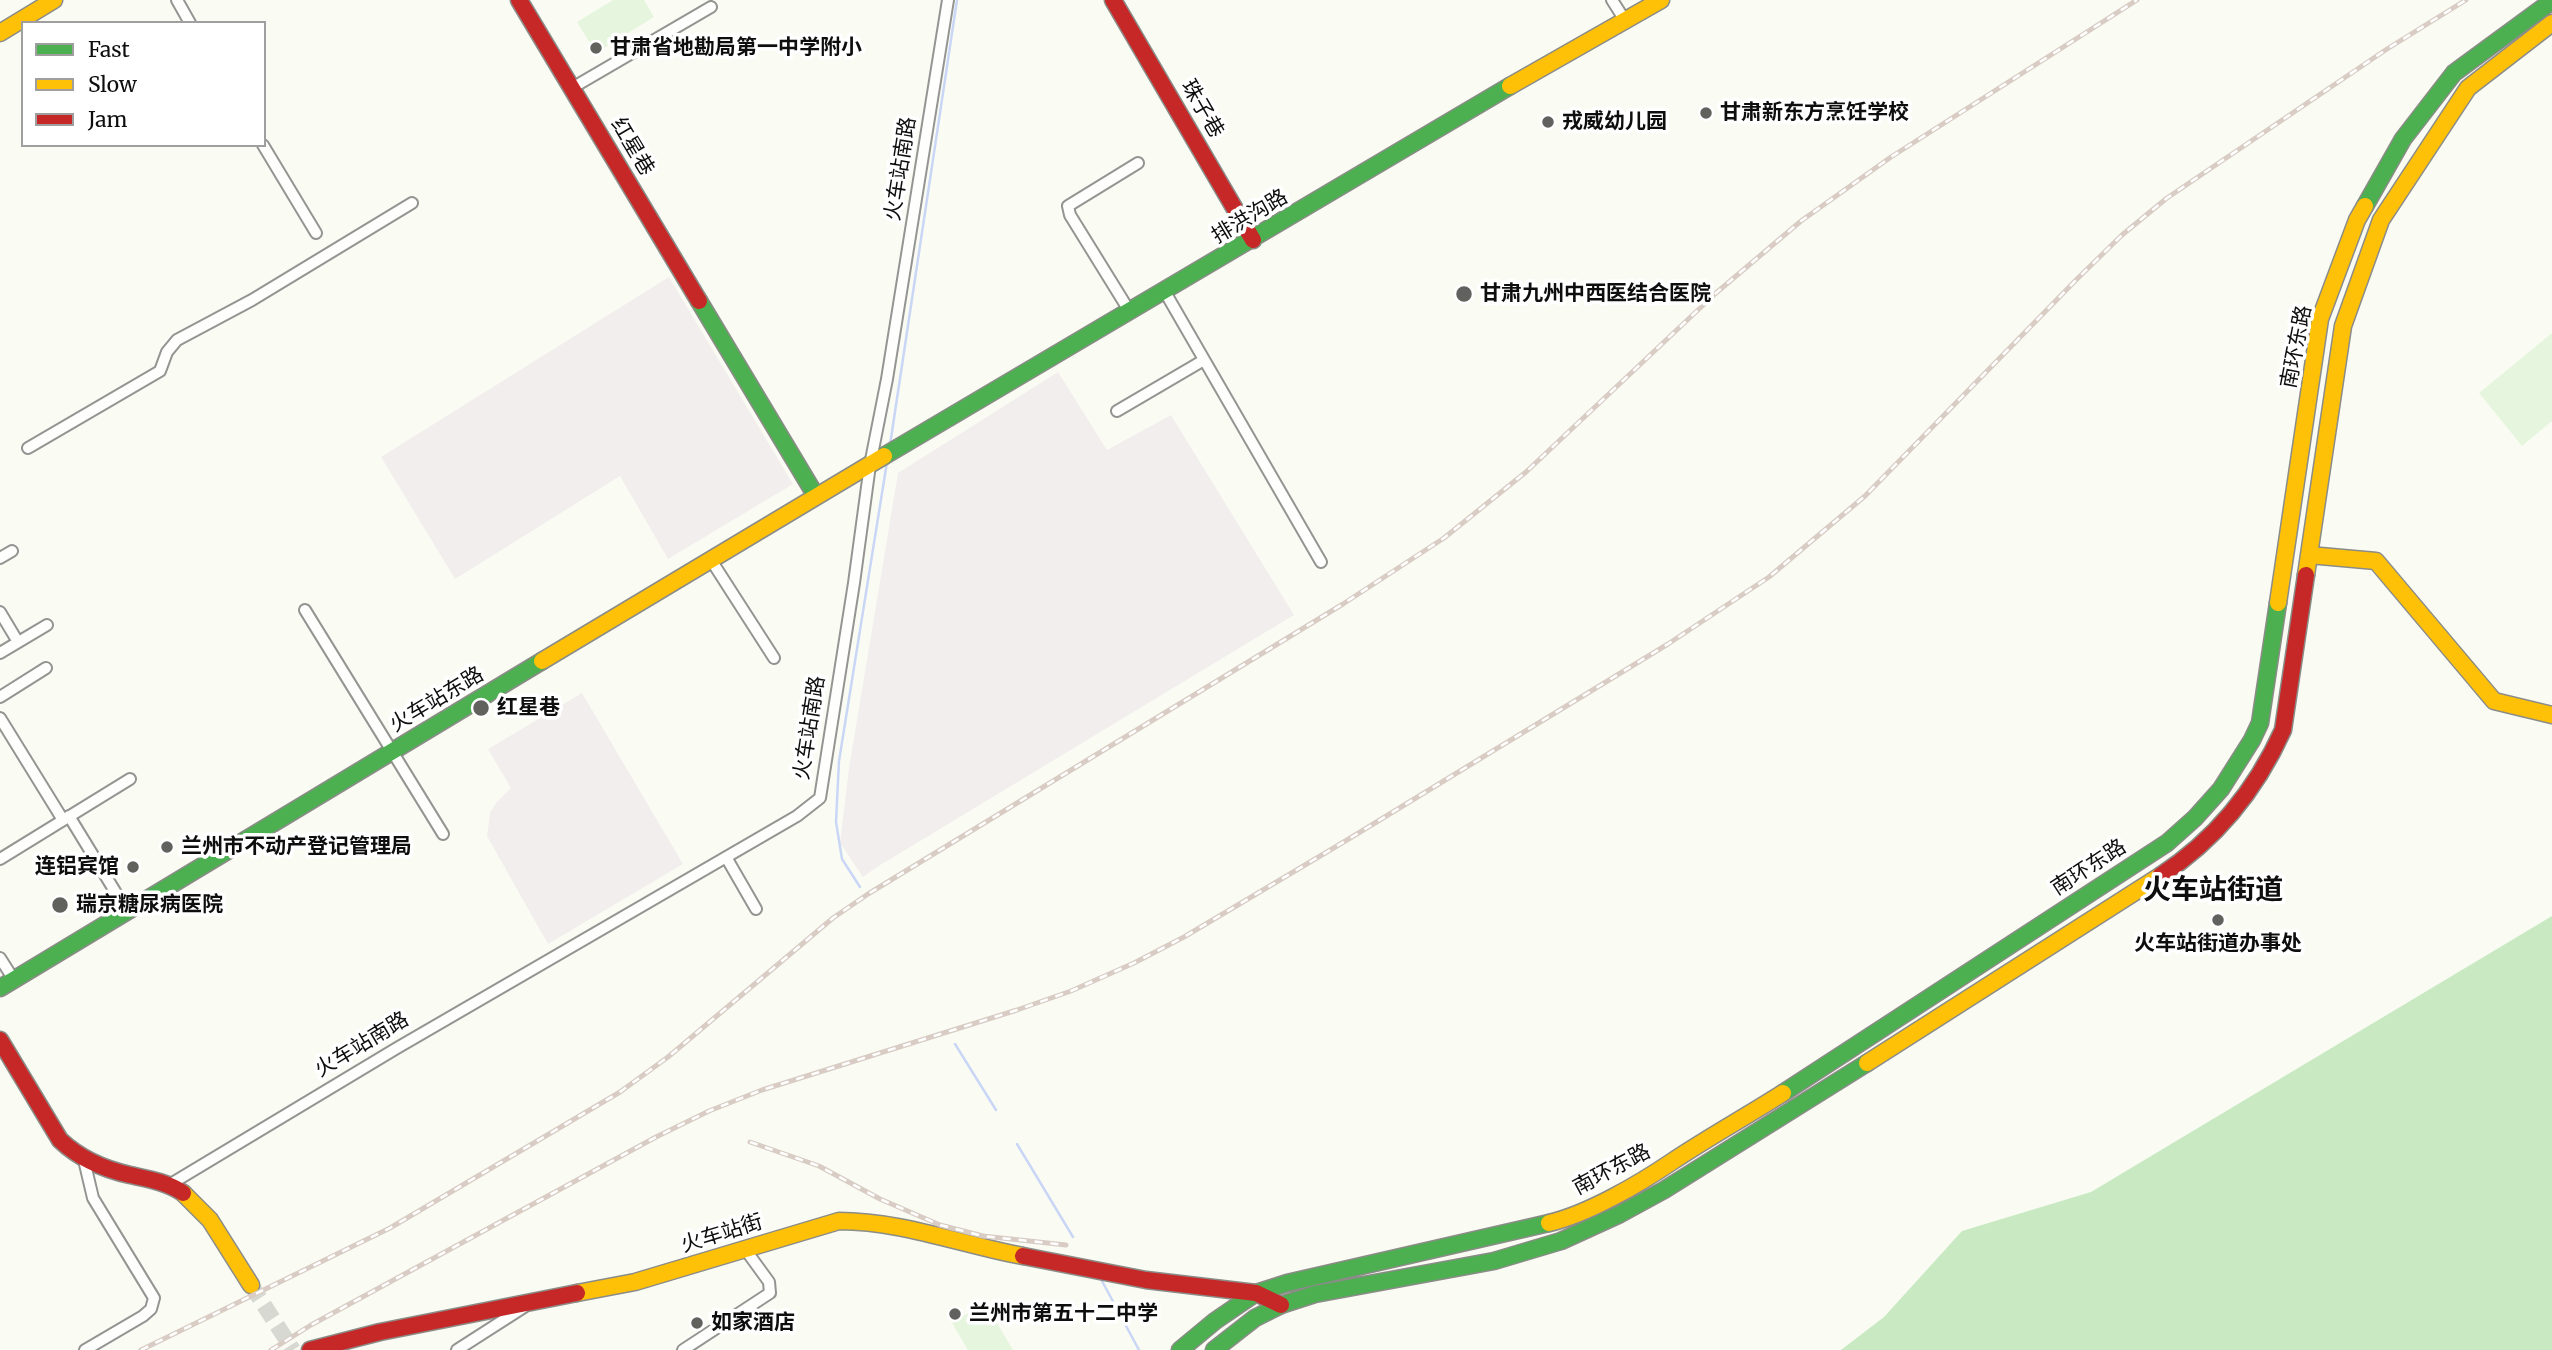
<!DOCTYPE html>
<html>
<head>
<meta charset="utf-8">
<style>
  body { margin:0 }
  #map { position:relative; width:2552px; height:1350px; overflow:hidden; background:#fafcf4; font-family:Merriweather,serif }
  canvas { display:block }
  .legend { position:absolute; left:21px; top:21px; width:245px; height:126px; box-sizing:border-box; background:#fff; border:2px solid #9f9f9f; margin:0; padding:9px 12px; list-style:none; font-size:21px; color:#0e0e0e }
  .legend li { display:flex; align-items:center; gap:14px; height:35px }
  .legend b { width:35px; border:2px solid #9f9f9f }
</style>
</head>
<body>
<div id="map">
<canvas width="2552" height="1350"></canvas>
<ul class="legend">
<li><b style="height:9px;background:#4caf50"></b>Fast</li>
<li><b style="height:9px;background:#ffc107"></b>Slow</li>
<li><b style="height:9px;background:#c62828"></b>Jam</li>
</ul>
</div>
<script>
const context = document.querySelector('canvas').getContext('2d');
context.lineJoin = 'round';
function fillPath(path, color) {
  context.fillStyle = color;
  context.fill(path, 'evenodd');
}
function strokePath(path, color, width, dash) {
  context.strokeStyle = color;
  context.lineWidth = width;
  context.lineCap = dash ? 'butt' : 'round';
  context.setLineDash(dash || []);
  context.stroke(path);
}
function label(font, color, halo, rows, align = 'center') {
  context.font = font + ' Merriweather,"Noto Sans SC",serif';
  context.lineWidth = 7;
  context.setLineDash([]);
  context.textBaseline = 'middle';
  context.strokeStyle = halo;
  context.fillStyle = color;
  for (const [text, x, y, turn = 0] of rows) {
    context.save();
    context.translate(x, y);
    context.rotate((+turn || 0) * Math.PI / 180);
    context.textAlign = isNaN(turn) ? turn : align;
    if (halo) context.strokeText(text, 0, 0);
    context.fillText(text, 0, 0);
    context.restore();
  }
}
fillPath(new Path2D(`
  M669,277L793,484L668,559L620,476L455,579L381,457Z
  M1058,372L1107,450L1171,415L1294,615L877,867L863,877L840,843L849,768L898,473Z
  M582,693L683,864L548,944L487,836L490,813L496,803L511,788L488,749Z`), '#f3eeee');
fillPath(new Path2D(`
  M2552,916V1350H1841L1884,1317L1962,1231L2091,1192Z`), '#c8e9c2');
fillPath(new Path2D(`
  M613,0H644L654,17L596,53L577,22Z
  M2552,333V421L2522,446L2479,393Z
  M985,1303L1013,1350H968L952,1323Z`), '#e6f5dd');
strokePath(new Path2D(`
  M890,445L957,0
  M860,887L842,859L836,822L839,761L887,462
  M955,1044L996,1110
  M1017,1144L1073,1237
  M1102,1281L1139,1350`), '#cad6f5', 2.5);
strokePath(new Path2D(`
  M251,1285L293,1350`), '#d7d8d2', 16, [16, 8]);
const street = new Path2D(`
  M177,0L190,23
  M1612,0L1626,22
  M572,88L711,7
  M263,145L316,233
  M1165,292L1321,562
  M1130,312L1070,215L1068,206L1138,163
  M1117,411L1204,360
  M28,448L160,371L167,352L177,340L252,300L412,203
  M0,558L12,551
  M711,560L774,658
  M305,610L443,834
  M0,612L18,642
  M0,653L47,625
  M0,697L46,668
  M0,718L63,820
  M69,816L127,911
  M726,857L756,909
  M0,859L130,779
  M0,958L14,980
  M84,1160L93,1198L154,1298L151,1309L143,1316L85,1350
  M169,1185L397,1048L797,816L820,798L854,583L870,465L887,379L948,0
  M457,1350L524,1307
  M683,1350L770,1293L769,1282L745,1249`);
const fast = new Path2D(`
  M2365,206L2403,139L2454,73L2552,1
  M699,301L816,496
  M884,456L1510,86
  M0,988L542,661
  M1783,1093L2167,843L2195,818L2221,789L2252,740L2260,723L2278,603
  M1180,1350L1215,1321L1256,1293L1287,1283L1549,1223
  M1214,1350L1255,1318L1281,1305L1315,1294L1494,1261L1561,1241L1620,1214L1664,1190L1867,1063`);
const slow = new Path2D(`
  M0,33L54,0
  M1510,86L1661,0
  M2309,555L2376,561L2494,701L2552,715
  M2306,575L2343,326L2381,220L2468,88L2552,23
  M2278,603L2320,319L2357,220L2365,206
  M542,661L884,456
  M1867,1063L2160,876
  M183,1193L210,1220L251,1285
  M1549,1223C1588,1214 1639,1184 1673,1161C1709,1137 1747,1116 1783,1093
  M577,1293L635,1282L839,1221C902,1221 962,1245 1023,1256`);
const jam = new Path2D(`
  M519,0L699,301
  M1113,0L1253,240
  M2160,876C2215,840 2256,790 2283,730L2306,575
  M0,1040L60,1140C80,1159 103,1169 130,1175C148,1179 167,1182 183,1193
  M1023,1256L1146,1280L1256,1293L1281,1305
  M310,1350L380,1332L577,1293`);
strokePath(street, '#949592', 14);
strokePath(fast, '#8b8c88', 19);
strokePath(slow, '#8b8c88', 19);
strokePath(jam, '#8b8c88', 19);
strokePath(street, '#fefffd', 10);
strokePath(fast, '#4caf50', 16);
strokePath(slow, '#ffc107', 16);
strokePath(jam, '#c62828', 16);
const rail = new Path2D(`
  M750,1142L819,1166L880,1199L940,1225L983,1236L1066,1245
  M141,1350L390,1228L620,1092L668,1057L833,918L868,894L1343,604L1444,538L1526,472L1716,293L1801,221L1891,157L2137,0
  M271,1350L311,1325L656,1137L709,1111L762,1090L1017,1010L1071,991L1134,963L1184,937L1347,840L1668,644L1769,577L1865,496L2077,279L2122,235L2167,198L2387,49L2466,0`);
strokePath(rail, '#d8ccc4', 5);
strokePath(rail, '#fff', 2.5, [8]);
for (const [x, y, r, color] of [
  [596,48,7,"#61615e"],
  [1706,113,7,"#61615e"],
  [1548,122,7,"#61615e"],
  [1464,294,9,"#61615e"],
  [481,708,9,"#61615e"],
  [167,847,7,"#61615e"],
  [133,867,7,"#61615e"],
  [60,905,9,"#61615e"],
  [2218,920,7,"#61615e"],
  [955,1314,7,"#61615e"],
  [697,1323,7,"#61615e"]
]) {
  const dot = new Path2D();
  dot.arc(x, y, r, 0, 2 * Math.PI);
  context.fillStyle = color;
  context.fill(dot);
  strokePath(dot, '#fff', 2.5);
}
label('bold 21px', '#0e0e0e', '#fff', [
  ["甘肃省地勘局第一中学附小",610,48],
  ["甘肃新东方烹饪学校",1720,113],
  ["戎威幼儿园",1562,122],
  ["甘肃九州中西医结合医院",1480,294],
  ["红星巷",497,708],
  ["兰州市不动产登记管理局",181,847],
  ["连铝宾馆",119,867,"right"],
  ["瑞京糖尿病医院",76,905],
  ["火车站街道办事处",2218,944,"center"],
  ["兰州市第五十二中学",969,1314],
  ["如家酒店",711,1323]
], 'left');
label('21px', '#0e0e0e', '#fff', [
  ["珠子巷",1202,109,60],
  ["红星巷",632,147,59],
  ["火车站南路",901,169,-81],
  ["排洪沟路",1250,217,-31],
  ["南环东路",2297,347,-79],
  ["火车站东路",437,700,-31],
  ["火车站南路",810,728,-81],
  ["南环东路",2089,868,-33],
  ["火车站南路",362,1045,-31],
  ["南环东路",1612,1170,-28],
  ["火车站街",722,1234,-17]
]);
label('bold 28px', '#0e0e0e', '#fff', [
  ["火车站街道",2213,891]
]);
</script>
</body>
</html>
